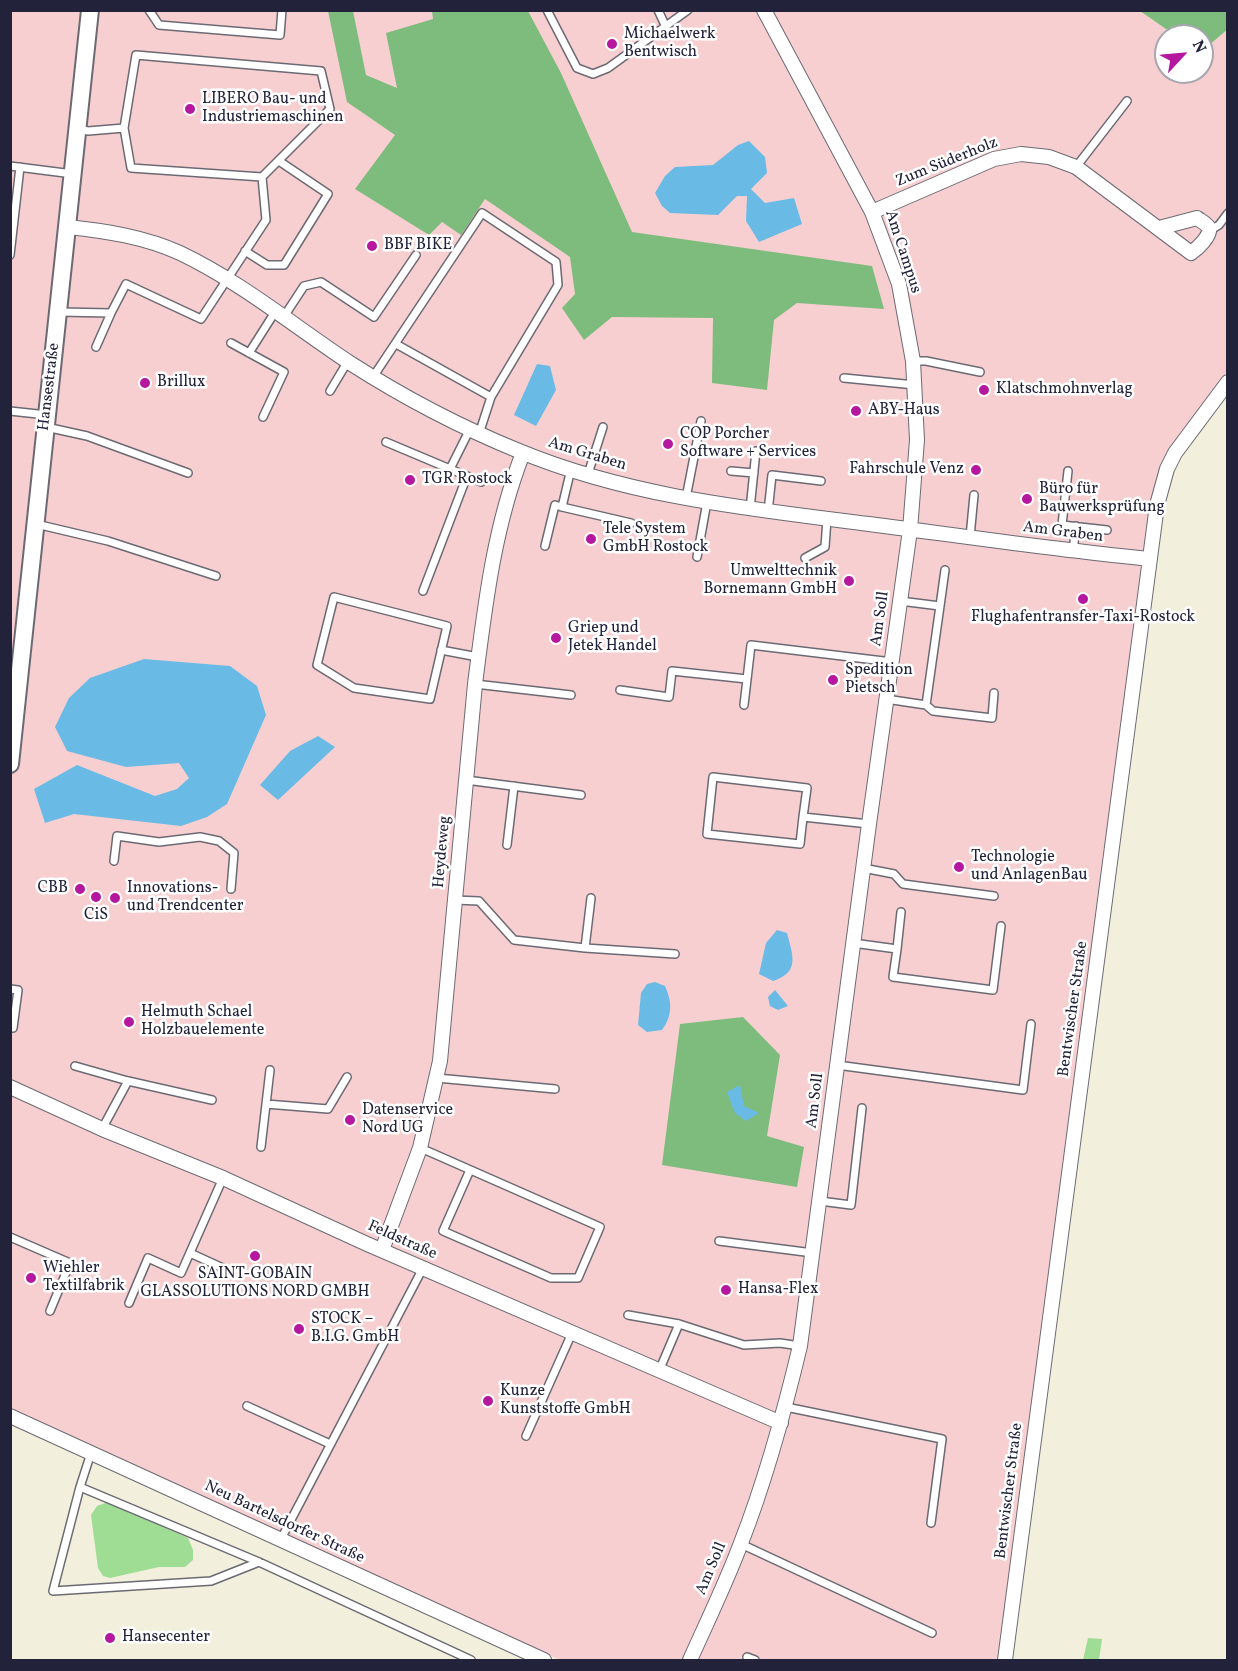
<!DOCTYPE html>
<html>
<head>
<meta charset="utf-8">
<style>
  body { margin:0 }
  #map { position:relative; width:1238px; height:1671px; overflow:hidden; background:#f2efdc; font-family:Vollkorn,serif }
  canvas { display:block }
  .frame { position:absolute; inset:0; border:12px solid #22223b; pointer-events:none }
  .north { position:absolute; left:1154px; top:24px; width:60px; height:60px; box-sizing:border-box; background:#fff; border:2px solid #a7a7b1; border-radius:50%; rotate:64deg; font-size:16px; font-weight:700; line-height:24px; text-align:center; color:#22223b }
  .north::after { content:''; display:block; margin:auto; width:21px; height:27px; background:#b5179e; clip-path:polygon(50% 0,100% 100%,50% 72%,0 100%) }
</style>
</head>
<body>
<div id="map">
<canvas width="1238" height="1671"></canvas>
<div class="frame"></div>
<div class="north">N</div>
</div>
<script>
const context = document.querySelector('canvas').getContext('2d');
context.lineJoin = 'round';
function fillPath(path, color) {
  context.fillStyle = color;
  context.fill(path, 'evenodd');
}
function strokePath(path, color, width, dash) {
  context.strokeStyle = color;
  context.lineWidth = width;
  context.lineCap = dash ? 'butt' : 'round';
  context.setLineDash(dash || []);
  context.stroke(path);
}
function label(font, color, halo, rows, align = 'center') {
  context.font = font + ' Vollkorn,serif';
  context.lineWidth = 5;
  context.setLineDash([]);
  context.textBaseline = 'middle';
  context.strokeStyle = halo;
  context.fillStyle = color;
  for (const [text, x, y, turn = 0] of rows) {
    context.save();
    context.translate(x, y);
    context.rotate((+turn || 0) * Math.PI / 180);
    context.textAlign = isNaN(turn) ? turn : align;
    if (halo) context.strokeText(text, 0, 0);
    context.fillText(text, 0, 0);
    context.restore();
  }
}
fillPath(new Path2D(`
  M11,11H1140L1176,36H1166V72H1202V51L1227,30V371L1170,450L1139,598L998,1660H560L11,1408Z`), '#f7cfd1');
fillPath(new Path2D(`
  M108,1502L188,1538L193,1550V1560L185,1567H159L110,1578L103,1576L98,1568L91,1515L97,1506Z
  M1088,1638L1102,1639L1099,1660H1083Z`), '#9edd93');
fillPath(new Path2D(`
  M328,11H353L366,75L397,88L386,33L433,19L432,11H528L561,73L632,232L872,266L884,309L797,303L774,320L767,390L712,383L713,318L612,317L584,340L562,308L575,294L570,257L485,199L461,235L442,222L429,235L355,189L395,135L347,102Z
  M1140,11H1227V30L1202,51V36H1176Z
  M743,1017L780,1055L767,1136L804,1147L797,1187L662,1165L680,1024Z`), '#7ebc7d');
fillPath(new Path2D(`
  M749,141L765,157L767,173L751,189L765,203L794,198L802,224L759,242L746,221L747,196H737L718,215L670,213L662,206L655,193L665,176L675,167L713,165L738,145Z
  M537,364L550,366L556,390L536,426L514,415Z
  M144,659L230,666L257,686L266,715L227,804L207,817L181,826L74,814L45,823L34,789L77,765L155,796L177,789L189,778L179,763L126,767L67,751L55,727L69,698L90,678Z
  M318,736L335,747L278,800L260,785L290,751Z
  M777,930L787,933C793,956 800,972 773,981L759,974L766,943Z
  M655,982L665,986C672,1002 673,1015 662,1030L647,1032L638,1025L641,993L647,984Z
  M775,990L788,1006L778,1010L770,1006L768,997Z
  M740,1085L744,1106L759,1113L746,1121L735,1113L727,1092Z`), '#69bbe5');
const service = new Path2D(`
  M149,10L159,25L280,35L282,10
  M547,10L577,68L593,74L608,68L688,10
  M658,10L666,27
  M78,129L88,131L124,128L131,168L262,177L330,109L321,71L136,55L124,128
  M10,166L73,174
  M1076,167L1127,101
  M1209,231L1219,225L1228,213
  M245,251L267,265H284L328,194L279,161
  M10,255L20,167
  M59,312L111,313L96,347
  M111,313L126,284L201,319L266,220L262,177
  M283,318L304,286L321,282L374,317L416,255
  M231,343L284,372L263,417
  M396,344L491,397
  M249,353L275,312
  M913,361H926L980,372
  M373,377L482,213L556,262L558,285L491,397L479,434
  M844,378L915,385
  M330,391L348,361
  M10,411L47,415
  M46,427L87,436L188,473
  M386,442L481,482
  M450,469L470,429
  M731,471L754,473
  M1068,471L1062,525L1107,530
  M588,474L603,427
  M686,498L701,421
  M562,507L631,523
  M750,509L756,451
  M768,512L772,475L821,481
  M36,524L108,541L216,576
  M970,537L974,495
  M545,546L555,505L562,507L571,469
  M1073,551L1076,526
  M697,557L707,502
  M805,558L825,547L827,519
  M423,591L467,476
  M334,597L447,626L430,699L354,688L317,665Z
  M900,601L940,606L945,570
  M441,650L478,657
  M475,684L571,695
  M620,690L669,697L672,671L747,679
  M886,699L926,705L940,606
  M744,705L751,645L892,662
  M926,705L933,711L992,718L994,693
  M466,780L581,795
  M803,817L800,844L707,834L713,777L807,788L803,817L869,824
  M507,845L514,786
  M114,861L117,836L159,842L200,837L219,841L234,853L231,889
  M863,868L894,874L903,884L994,896
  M455,900L479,901L514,940L585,948L591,898
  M853,943L897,949L893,977L993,990L1001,926
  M585,948L675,954
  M897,949L901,912
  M10,989L18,990L13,1028
  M837,1065L1023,1090L1031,1024
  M75,1066L128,1081L212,1100
  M437,1078L555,1089
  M266,1104L328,1109L347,1077
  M102,1129L128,1081
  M261,1147L270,1070
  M420,1148L432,1153L600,1227L578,1278H551L443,1231L470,1170
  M820,1201L851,1205L862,1108
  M10,1237L70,1263L50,1311
  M719,1241L813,1253
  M190,1253L225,1269
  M129,1303L148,1258L181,1273L223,1178
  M628,1315L679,1324L744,1345L780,1343L800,1346
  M659,1371L679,1324
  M247,1406L330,1444
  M786,1407L942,1439L931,1523
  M526,1436L572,1333
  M91,1453L80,1487L53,1591L211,1581L259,1562
  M80,1487L259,1562L471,1660
  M281,1539L423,1268
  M741,1544L932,1633
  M747,1657L755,1660`);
const minor = new Path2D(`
  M872,212L994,159L1021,154L1049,157L1076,167L1191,253C1197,249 1211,236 1209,228C1207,224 1201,221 1197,218L1159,228
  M68,227C106,231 145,237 180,253C241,282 294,326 350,363C403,397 460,427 519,451C630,497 751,509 869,524C963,536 1056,550 1150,559
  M10,1087L102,1129L223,1178L367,1244L781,1423
  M382,1250L420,1148L440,1061L475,684C485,605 494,527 523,453
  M10,1416L544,1660
  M690,1660C707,1622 726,1583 741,1543C766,1479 784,1413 800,1346L869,824L910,530L917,440L913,361L899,284L872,212L764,10
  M1005,1660L1157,505L1167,469L1175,453L1228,382`);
const tertiary = new Path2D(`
  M10,764L90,10`);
strokePath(service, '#6b6a73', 10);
strokePath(minor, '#6b6a73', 16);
strokePath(tertiary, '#6b6a73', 20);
strokePath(service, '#fff', 7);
strokePath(minor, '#fff', 14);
strokePath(tertiary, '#fff', 16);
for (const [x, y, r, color] of [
  [612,44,6,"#b5179e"],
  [190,109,6,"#b5179e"],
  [372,246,6,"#b5179e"],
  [145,383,6,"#b5179e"],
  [984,390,6,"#b5179e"],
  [856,411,6,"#b5179e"],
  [668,444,6,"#b5179e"],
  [976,470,6,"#b5179e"],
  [410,480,6,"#b5179e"],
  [1027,499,6,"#b5179e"],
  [591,539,6,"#b5179e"],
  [849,581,6,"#b5179e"],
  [1083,599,6,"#b5179e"],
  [556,638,6,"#b5179e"],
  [833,680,6,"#b5179e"],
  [959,867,6,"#b5179e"],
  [80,889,6,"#b5179e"],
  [96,897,6,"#b5179e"],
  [115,898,6,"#b5179e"],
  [129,1022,6,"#b5179e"],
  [350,1120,6,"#b5179e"],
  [255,1256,6,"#b5179e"],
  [31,1278,6,"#b5179e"],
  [726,1290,6,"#b5179e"],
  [299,1329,6,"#b5179e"],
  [488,1401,6,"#b5179e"],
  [110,1638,6,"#b5179e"]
]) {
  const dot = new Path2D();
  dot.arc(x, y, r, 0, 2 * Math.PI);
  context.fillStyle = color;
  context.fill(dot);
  strokePath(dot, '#fff', 2);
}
label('16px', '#22223b', '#fff', [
  ["Michaelwerk",624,35],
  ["Bentwisch",624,53],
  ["LIBERO Bau- und",202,100],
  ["Industriemaschinen",202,118],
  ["BBF BIKE",384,246],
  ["Brillux",157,383],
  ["Klatschmohnverlag",996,390],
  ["ABY-Haus",868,411],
  ["COP Porcher",680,435],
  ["Software + Services",680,453],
  ["Fahrschule Venz",964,470,"right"],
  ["TGR Rostock",422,480],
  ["Büro für",1039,490],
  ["Bauwerksprüfung",1039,508],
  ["Tele System",603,530],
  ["GmbH Rostock",603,548],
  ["Umwelttechnik",837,572,"right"],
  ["Bornemann GmbH",837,590,"right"],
  ["Flughafentransfer-Taxi-Rostock",1083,618,"center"],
  ["Griep und",568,629],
  ["Jetek Handel",568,647],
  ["Spedition",845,671],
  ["Pietsch",845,689],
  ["Technologie",971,858],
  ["und AnlagenBau",971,876],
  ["CBB",68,889,"right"],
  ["Innovations-",127,889],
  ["und Trendcenter",127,907],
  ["CiS",96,916,"center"],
  ["Helmuth Schael",141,1013],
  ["Holzbauelemente",141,1031],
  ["Datenservice",362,1111],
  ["Nord UG",362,1129],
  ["Wiehler",43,1269],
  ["Textilfabrik",43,1287],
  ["SAINT-GOBAIN",255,1275,"center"],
  ["GLASSOLUTIONS NORD GMBH",255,1293,"center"],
  ["Hansa-Flex",738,1290],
  ["STOCK –",311,1320],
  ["B.I.G. GmbH",311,1338],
  ["Kunze",500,1392],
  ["Kunststoffe GmbH",500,1410],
  ["Hansecenter",122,1638]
], 'left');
label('16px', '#22223b', '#fff', [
  ["Zum Süderholz",947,163,-22],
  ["Am Campus",902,252,72],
  ["Hansestraße",50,387,-83],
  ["Am Graben",587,455,17],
  ["Am Graben",1063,533,7],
  ["Am Soll",881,619,-82],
  ["Heydeweg",443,852,-85],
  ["Bentwischer Straße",1074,1009,-82],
  ["Am Soll",816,1101,-83],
  ["Feldstraße",402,1241,24],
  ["Bentwischer Straße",1010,1491,-83],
  ["Neu Bartelsdorfer Straße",284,1523,25],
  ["Am Soll",712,1569,-67]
]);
</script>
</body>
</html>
